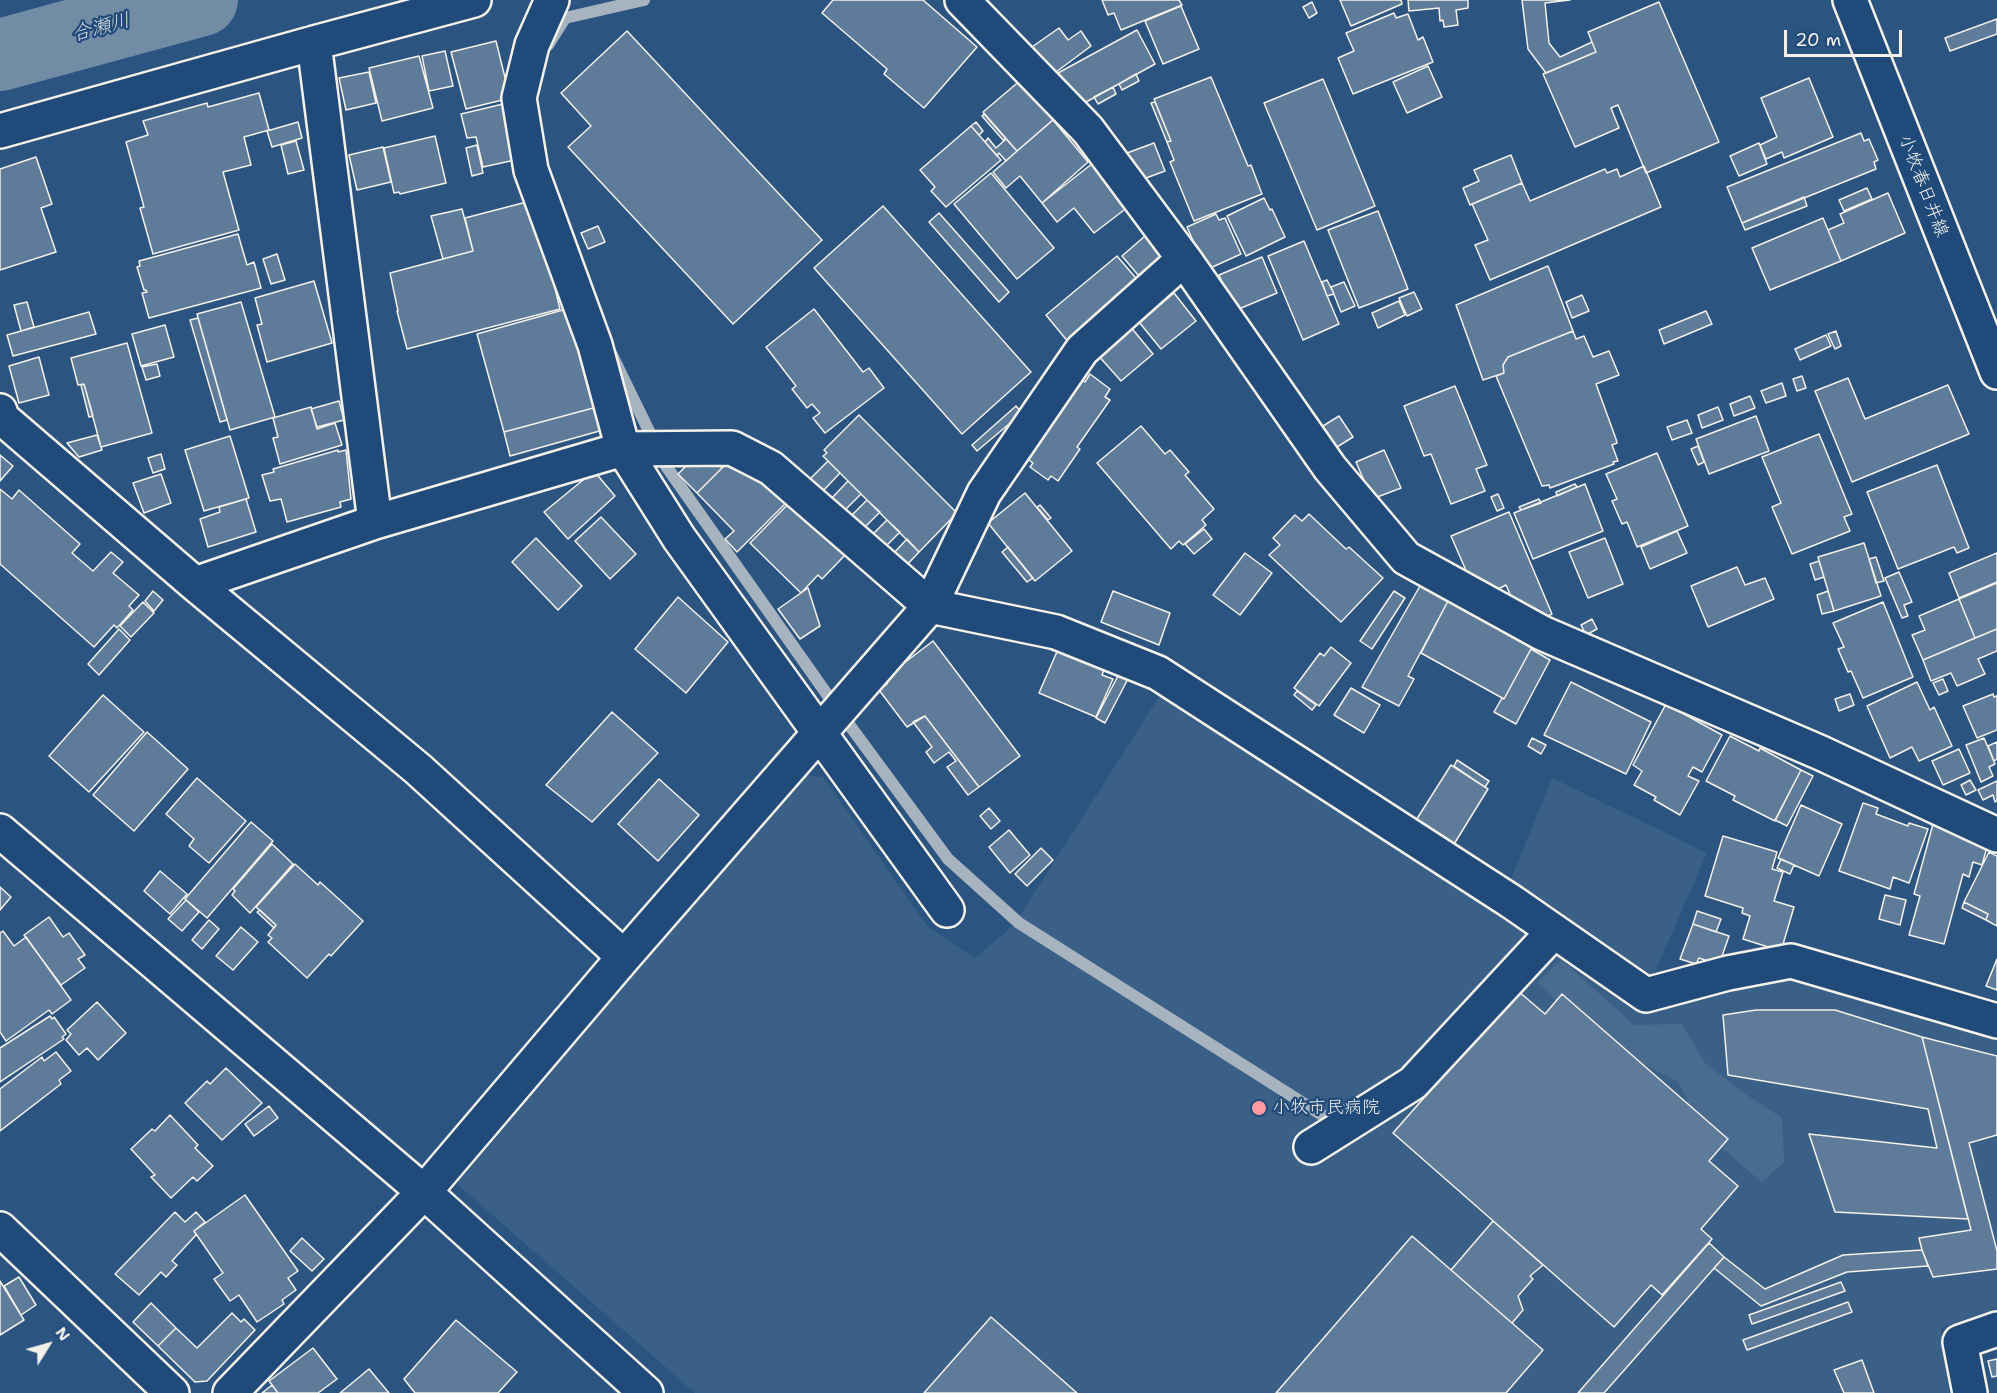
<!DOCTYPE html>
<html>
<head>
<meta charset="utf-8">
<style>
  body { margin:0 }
  #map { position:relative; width:1997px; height:1393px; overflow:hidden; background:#2c5481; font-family:"Shantell Sans",sans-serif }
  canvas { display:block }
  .north { position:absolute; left:18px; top:1315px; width:60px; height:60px; -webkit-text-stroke:4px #1f4a7a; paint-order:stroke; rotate:53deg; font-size:16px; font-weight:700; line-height:24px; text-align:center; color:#f4f1e8 }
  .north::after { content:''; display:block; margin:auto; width:21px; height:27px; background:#f4f1e8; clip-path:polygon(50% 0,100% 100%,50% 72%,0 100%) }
  .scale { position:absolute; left:1784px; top:30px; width:118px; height:27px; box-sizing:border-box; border:3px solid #f4f1e8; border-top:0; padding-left:8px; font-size:18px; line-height:21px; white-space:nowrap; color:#f4f1e8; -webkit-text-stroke:4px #1f4a7a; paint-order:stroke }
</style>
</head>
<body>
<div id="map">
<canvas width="1997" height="1393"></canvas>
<div class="north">N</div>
<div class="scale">20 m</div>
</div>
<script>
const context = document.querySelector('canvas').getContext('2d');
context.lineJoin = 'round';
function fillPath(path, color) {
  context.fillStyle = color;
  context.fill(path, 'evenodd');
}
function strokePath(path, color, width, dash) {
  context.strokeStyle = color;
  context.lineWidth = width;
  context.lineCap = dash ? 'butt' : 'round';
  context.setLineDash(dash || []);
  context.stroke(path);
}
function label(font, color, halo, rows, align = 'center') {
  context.font = font + ' "Shantell Sans","Klee One",sans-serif';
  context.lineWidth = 4.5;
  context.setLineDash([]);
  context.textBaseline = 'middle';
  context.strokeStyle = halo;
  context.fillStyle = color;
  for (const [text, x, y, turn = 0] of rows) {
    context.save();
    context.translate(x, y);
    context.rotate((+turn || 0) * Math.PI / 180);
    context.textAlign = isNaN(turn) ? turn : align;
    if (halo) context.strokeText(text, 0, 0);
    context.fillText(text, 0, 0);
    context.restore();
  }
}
fillPath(new Path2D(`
  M1164,689L1499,908L1552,778L1707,853L1640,1006L1781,972L1997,1031V1308L1941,1328L1954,1393H695L457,1184L657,946L804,775L823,777L927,926L975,958L1014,925Z`), '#3b6088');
fillPath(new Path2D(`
  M1562,960L1634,1025L1682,1024L1705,1063L1747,1095L1782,1118L1784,1162L1762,1182L1703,1132L1678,1082L1591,1037L1537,982Z`), '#496b90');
strokePath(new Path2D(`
  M548,45L565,18L644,0
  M612,355L666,466L831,700L948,859L1019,923L1322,1115`), '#a7b4c0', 12);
strokePath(new Path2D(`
  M0,55L202,0`), '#738ca6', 72);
const building = new Path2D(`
  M833,0H923L977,47L924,108L884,74L887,69L822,13Z
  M1102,0H1179L1182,5L1121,30L1114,13L1108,15Z
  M1340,0H1401L1402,4L1351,26Z
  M1408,0H1468V8L1456,10L1458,25L1444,27L1443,20L1440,21L1439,8L1409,11Z
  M1522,0H1570L1545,3L1549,43L1560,57L1592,42L1596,52L1546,73L1528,49Z
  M1312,2L1317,13L1309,18L1303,7Z
  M1659,2L1719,142L1646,173L1618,105L1611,108L1619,128L1575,147L1543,74L1596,52L1588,32Z
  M1181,6L1199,49L1163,64L1145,21Z
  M1394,13L1396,18L1408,14L1418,40L1423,37L1433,62L1353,94L1338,58L1354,51L1346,33Z
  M1997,19V34L1950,51L1945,38Z
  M1059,28L1068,40L1081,31L1091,46L1052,75L1032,47Z
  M1137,30L1155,64L1077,107L1058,73Z
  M627,31L822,240L733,324L568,147L591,126L561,93Z
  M496,41L510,98L466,109L451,52Z
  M445,51L453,86L429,91L422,56Z
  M419,56L433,108L382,121L369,68Z
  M1428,66L1442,97L1407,113L1393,82Z
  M369,72L376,103L346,110L339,78Z
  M1136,74L1139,81L1122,90L1119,84Z
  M1211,77L1248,166L1251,165L1262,194L1194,221L1170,162L1174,160L1167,142L1171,141L1154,99Z
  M1809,78L1833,137L1784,158L1782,152L1766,159L1760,145L1777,137L1761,98Z
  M1022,79L1055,118L1017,151L983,112Z
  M1323,79L1375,206L1317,230L1264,103Z
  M1113,87L1116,94L1098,104L1094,97Z
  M259,93L269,130L244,137L251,165L223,172L239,230L153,254L140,208L144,207L126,142L148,135L143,121L207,103L208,107Z
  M1155,102L1171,141L1167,142L1151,103Z
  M503,104L515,160L483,167L476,137L467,138L461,114Z
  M984,114L1006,139L1003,140L982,116Z
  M1053,120L1088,162L1042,203L1020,176L1006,188L993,172Z
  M298,122L302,138L272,147L267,131Z
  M976,122L983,131L979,135L971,126Z
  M971,126L1001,160L946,207L931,191L935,187L920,170Z
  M1861,133L1864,141L1869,139L1878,160L1874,162L1876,169L1742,223L1727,187Z
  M435,136L446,183L400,194L399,192L394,193L384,148Z
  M988,138L996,148L1006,139L1017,151L1006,161L999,153L997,156L985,142Z
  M296,141L304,170L288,174L281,145Z
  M1154,143L1165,171L1138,181L1127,153Z
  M1759,143L1767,164L1739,176L1730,156Z
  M477,145L483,173L472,176L466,148Z
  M383,147L391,182L357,190L349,155Z
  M1511,155L1522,183L1470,205L1463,188L1479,181L1474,170Z
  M36,157L52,204L41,208L56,252L0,270V169Z
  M1093,163L1128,207L1094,233L1074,208L1057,222L1042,203Z
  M1644,166L1661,207L1490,280L1475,245L1488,240L1472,204L1522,183L1530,201L1605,169L1607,173L1617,169L1620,177Z
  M991,173L1054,248L1017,279L954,204Z
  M1867,188L1872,199L1844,211L1839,200Z
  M1888,193L1905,233L1841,261L1828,230L1844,223L1840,214Z
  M1804,197L1807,206L1745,230L1742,223Z
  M1264,198L1270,210L1272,209L1285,237L1246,256L1227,216Z
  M538,199L554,271L551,272L560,309L407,349L397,311H398L390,273L473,251L465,218Z
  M883,206L1031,372L962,434L814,268Z
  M462,209L473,251L443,259L431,216Z
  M1378,211L1408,289L1359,308L1328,230Z
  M939,213L1009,292L999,302L929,222Z
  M1216,214L1219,220L1225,218L1241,254L1206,270L1187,227Z
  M1823,218L1841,261L1770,290L1752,248Z
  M598,226L605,242L588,249L581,233Z
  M238,234L247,265L254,262L261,288L149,318L142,293L147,292L146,290H144L137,267L140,266L139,261Z
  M1145,236L1163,256L1139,276L1122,256Z
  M1304,241L1339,324L1303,340L1268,256Z
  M277,254L285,280L271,284L263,259Z
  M1117,256L1141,284L1069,343L1046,315Z
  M1262,257L1277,293L1234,311L1219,275Z
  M1548,266L1573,331L1508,357L1503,365L1504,373L1483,380L1456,305Z
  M1327,280L1334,294L1327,296L1322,282Z
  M314,281L332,343L267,362L257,325L262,324L255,298Z
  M1344,282L1355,306L1341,312L1331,287Z
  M1414,292L1422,309L1407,316L1399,298Z
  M1174,293L1196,321L1161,349L1139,322Z
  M1582,295L1589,311L1572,318L1566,302Z
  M1399,301L1405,315L1378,328L1372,313Z
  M27,302L34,327L21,331L14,305Z
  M241,302L275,417L230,430L197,314Z
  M570,308L597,407L504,432L477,334Z
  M814,309L863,372L869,368L884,388L825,433L813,418L820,413L812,404L807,408L792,389L796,386L766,347Z
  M1706,311L1712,324L1664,344L1659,330Z
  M89,312L96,334L13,356L7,335Z
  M198,318L227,420L220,422L190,320Z
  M165,325L174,357L141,366L132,334Z
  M1129,325L1153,354L1121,381L1096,353Z
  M1573,331L1576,339L1584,336L1593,357L1609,351L1619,375L1596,384L1616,439L1617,443L1612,445L1618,461L1613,462L1614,464L1550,488L1549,485L1542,486L1496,376L1504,373L1503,365L1508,357Z
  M1836,331L1841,346L1835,349L1828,334Z
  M1826,335L1831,346L1800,360L1795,349Z
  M127,343L152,433L101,447L84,384L78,385L71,358Z
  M39,357L49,395L19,403L9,366Z
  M157,364L160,376L146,380L142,367Z
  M1090,374L1110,389L1105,397L1110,400L1077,447L1080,449L1058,481L1051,476L1048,480L1030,467L1033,463L1025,457L1081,379L1085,382Z
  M1802,376L1806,388L1797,391L1793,379Z
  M1848,378L1865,419L1948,385L1969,434L1852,482L1815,391Z
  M1782,383L1786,396L1766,403L1761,391Z
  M84,384L93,416L89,417L81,385Z
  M1455,386L1487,465L1476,469L1485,491L1451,504L1431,454L1424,456L1404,406Z
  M1750,396L1755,408L1734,416L1730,404Z
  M339,401L344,420L317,427L311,409Z
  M1016,406L1022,413L977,451L972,445Z
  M311,407L317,429L335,423L342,445L280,464L273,438L278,437L273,418Z
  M597,407L603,430L510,456L504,432Z
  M1718,407L1723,420L1702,428L1698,415Z
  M859,415L957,513L919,552L823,456L827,453L824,450Z
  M1339,416L1353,437L1329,452L1315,431Z
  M1756,416L1769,451L1709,474L1696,439Z
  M1687,420L1692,433L1672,440L1667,427Z
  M1141,426L1165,454L1170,450L1189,472L1185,475L1214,509L1202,520L1206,525L1183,545L1179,541L1171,549L1097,463Z
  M1819,434L1852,514L1844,517L1850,531L1792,554L1772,507L1781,503L1762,457Z
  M97,435L102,450L79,457L67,443Z
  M230,436L249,498L204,511L185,450Z
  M1698,446L1704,462L1698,465L1691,449Z
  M338,450V452L346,450L351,499L340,502L341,507L287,522L281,499L270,501L262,475L274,472L273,469Z
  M1384,450L1401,488L1372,499L1356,462Z
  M1657,453L1688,526L1637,547L1627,522L1622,524L1612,501L1617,499L1606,474Z
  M161,454L165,469L153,473L148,458Z
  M0,455L13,466L0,481Z
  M695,457L711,459L722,468L697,493L678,474Z
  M828,461L840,473L822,492L809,480Z
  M725,465L736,470L740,466L794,495L737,552L725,539L734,531L697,493Z
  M1937,465L1969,548L1957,553L1954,547L1898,569L1867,492Z
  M594,471L615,496L568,539L544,512Z
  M161,474L171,503L144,513L133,483Z
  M848,481L861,494L843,512L830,500Z
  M1575,484L1577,487L1557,496L1556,492Z
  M1585,484L1603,531L1533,559L1514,513Z
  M0,489L12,499L19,490L80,544L72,553L93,571L111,552L123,562L113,573L139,595L129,606L133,610L117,628L114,625L94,647L0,564Z
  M1025,493L1072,551L1035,581L988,523Z
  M1498,494L1504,508L1497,511L1491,497Z
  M246,499L256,532L208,547L200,519L220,512L219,507Z
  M793,499L848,552L822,579L818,575L801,593L750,543Z
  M1539,499L1541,503L1521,510L1519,507Z
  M867,500L880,512L862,530L849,518Z
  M1040,505L1051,518L1048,520L1037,507Z
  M1509,512L1552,614L1542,619L1516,608L1506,585L1496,590L1471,582L1451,536Z
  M1309,514L1346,549L1349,547L1383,578L1341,622L1269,555L1280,545L1273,538L1295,515L1302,521Z
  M601,517L636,554L610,579L575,541Z
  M887,520L900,532L882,550L869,538Z
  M1204,529L1212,539L1194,554L1185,544Z
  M1677,531L1687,553L1650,569L1641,547Z
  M536,538L582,586L558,610L512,562Z
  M1605,538L1623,584L1588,598L1569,552Z
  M907,539L919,552L903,569L891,556Z
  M1864,543L1881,596L1834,611L1818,557Z
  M1008,547L1033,578L1027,582L1002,552Z
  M1245,553L1272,573L1240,615L1213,595Z
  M1997,553V582L1959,598L1949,573Z
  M1876,557L1884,581L1876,583L1869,559Z
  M1819,561L1824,577L1815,580L1810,564Z
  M1737,567L1745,585L1765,578L1774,599L1708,627L1691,586Z
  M1899,572L1912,602L1904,605L1908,616L1902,618L1885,578Z
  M1997,583V629L1975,638L1959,599Z
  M1420,586L1448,601L1408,676L1414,679L1399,706L1362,687Z
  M808,588L820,626L800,639L778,609Z
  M153,591L163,600L154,611L145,601Z
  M1113,591L1170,613L1159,645L1101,622Z
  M1394,591L1405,598L1372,649L1360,641Z
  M1828,591L1834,611L1822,614L1817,595Z
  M678,597L728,642L686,693L635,649Z
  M1959,599L1975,638L1923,660L1912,635L1925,630L1919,616Z
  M1448,601L1532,647L1504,699L1421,653Z
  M143,602L154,613L131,637L120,626Z
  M1883,602L1913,677L1863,698L1851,671L1848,672L1838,649L1844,647L1833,623Z
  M1592,619L1597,629L1586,635L1581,625Z
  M119,629L130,640L99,675L88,664Z
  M1997,629V651L1978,659L1985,674L1957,686L1951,673L1931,681L1923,660Z
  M933,641L1020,756L979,787L925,716L907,727L879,690L887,684L883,679Z
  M1059,647L1105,667L1102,675L1113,679L1096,717L1039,693Z
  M1331,647L1351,663L1319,706L1294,688L1320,653L1324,656Z
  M1531,649L1550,660L1516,724L1494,712L1502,698L1504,699Z
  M1121,670L1130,675L1105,723L1096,718Z
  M1943,679L1948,691L1939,695L1933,683Z
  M1571,682L1651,722L1626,774L1544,735Z
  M1917,682L1930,710L1934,707L1952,746L1919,761L1912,747L1890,758L1867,706Z
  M1351,688L1380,705L1364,733L1334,715Z
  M1297,691L1316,705L1312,710L1294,695Z
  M1850,694L1854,705L1839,711L1835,699Z
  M1993,694L1994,697L1997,696V730L1977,738L1963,706Z
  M103,695L144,732L89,792L49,756Z
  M1666,704L1722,735L1702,772L1693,767L1688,776L1699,781L1680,815L1654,800L1656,797L1634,785L1642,771L1633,765Z
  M612,712L658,753L592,822L546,785Z
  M925,716L979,787L968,795L947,767L956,761L949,752L934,763L926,752L932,747L913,722Z
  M147,732L188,769L134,831L93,795Z
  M1730,736L1759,751L1760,748L1801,770L1775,821L1733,800L1735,796L1706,781Z
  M1532,738L1546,745L1541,754L1528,746Z
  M1984,738L1995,764L1989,767L1993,776L1981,782L1966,745Z
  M1997,742V759L1994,761L1988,746Z
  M1959,749L1970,773L1943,785L1932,761Z
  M1457,760L1489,781L1485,787L1454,766Z
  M1451,765L1488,789L1451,849L1413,825Z
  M1801,770L1813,776L1787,826L1775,820Z
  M197,778L246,821L209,863L189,846L194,839L166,814Z
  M659,779L699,815L658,861L618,824Z
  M1970,780L1976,790L1966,795L1961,785Z
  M1997,781V801L1995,802L1993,795L1983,800L1978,790Z
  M1863,803L1878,808L1876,814L1908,826L1909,823L1928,829L1909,883L1893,877L1890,889L1839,871Z
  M1801,805L1842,824L1819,876L1778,858Z
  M989,808L1000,821L991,829L980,816Z
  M251,822L273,841L207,918L185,899Z
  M1933,824L1961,832L1960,836L1976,841L1975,844L1987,847L1982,865L1973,862L1969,877L1963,874L1944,944L1909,935L1920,896L1914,894Z
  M1009,830L1030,855L1010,873L989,847Z
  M1723,836L1777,852L1772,869L1783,872L1774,901L1794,907L1781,951L1743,939L1750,916L1742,913L1743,908L1705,896Z
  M272,844L293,864L250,913L232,895L235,891L233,889Z
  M1041,848L1053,860L1027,886L1015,874Z
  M1989,852L1997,856V926L1986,920L1988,914L1964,902Z
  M1781,859L1794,865L1790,874L1777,868Z
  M295,864L318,885L320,882L363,921L331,956L329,954L307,978L268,942L272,938L268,935L276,925L256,907Z
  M160,871L187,894L170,914L144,891Z
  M0,887L11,897L0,910Z
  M1885,895L1906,900L1900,925L1879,919Z
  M186,900L199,912L182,931L168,919Z
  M1964,902L1988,914L1986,920L1962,908Z
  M260,910L276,925L274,928L257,912Z
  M1697,911L1721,919L1716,932L1693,924Z
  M49,917L63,937L69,933L85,955L78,959L85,968L61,985L24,935Z
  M209,920L219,929L202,949L192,940Z
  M1693,924L1729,936L1719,965L1699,958L1696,964L1680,959Z
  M241,927L258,942L233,970L216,956Z
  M3,931L14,946L26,937L71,1000L52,1014L49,1010L6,1041L0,1032V933Z
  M1997,959V990L1986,986Z
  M1518,991L1545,1014L1562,994L1728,1139L1709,1161L1738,1186L1701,1229L1712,1239L1662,1295L1651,1285L1614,1327L1393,1133Z
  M97,1002L126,1033L98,1060L87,1048L79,1055L66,1040L71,1034L67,1030Z
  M1756,1010H1835L1922,1037L1968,1219L1835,1212L1809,1134L1937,1148L1928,1109L1728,1075L1723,1015Z
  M50,1016L52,1019L54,1017L66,1034L62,1037L64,1039L0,1082V1048Z
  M1922,1037L1997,1056V1135L1969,1143L1997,1251V1269L1933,1277L1922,1250L1919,1238L1971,1230Z
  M56,1052L71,1071L59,1080L61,1084L0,1131V1089L42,1057L44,1061Z
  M226,1068L262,1103L222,1140L185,1103L207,1081L210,1084Z
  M269,1106L278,1118L254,1136L245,1124Z
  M170,1115L198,1145L195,1148L213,1166L197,1181L193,1177L171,1198L151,1177L155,1175L131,1149L152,1129L155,1131Z
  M245,1195L298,1271L288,1278L296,1290L282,1300L284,1304L257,1322L239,1295L230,1301L214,1279L223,1273L194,1231Z
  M175,1212L185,1222L196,1212L205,1222L194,1231L196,1235L172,1261L177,1265L166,1277L161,1272L139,1295L115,1274Z
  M1493,1221L1543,1265L1530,1276L1533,1279L1518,1296L1523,1310L1512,1323L1451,1270Z
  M1412,1236L1543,1350L1506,1393H1276Z
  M302,1238L324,1259L312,1271L290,1251Z
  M1709,1243L1724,1257L1604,1393H1578Z
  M1922,1250L1928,1266L1847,1272L1761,1306L1714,1268L1724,1257L1765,1289L1843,1255Z
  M19,1277L36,1305L21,1315L4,1286Z
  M0,1281L24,1320L0,1335Z
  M1841,1282L1845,1291L1752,1324L1749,1315Z
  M1848,1302L1852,1312L1747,1350L1743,1340Z
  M151,1303L176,1328L158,1346L133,1322Z
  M232,1313L241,1322L244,1319L255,1330L207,1381L195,1382L158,1346L176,1328L197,1348Z
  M991,1317L1077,1393H924Z
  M456,1320L517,1372L498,1393H415L404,1379Z
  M313,1348L337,1379L318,1393H278L269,1381Z
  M1997,1359V1376L1992,1377L1988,1361Z
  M1862,1360L1874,1393H1844L1834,1370Z
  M369,1369L389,1393H340Z
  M272,1385L278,1393H262Z`);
fillPath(building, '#5e7b9a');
strokePath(building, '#f4f1e8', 1.5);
const minor = new Path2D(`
  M552,0L532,45L519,98L531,170L595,345L623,449L679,538L947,910
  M962,0L1088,130L1184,259L1330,468L1406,558L1542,633L1821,753L1997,835
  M314,43L375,522
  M0,131L314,43L474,0
  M0,411L2,418L195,584L418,769L624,957
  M195,584L375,522L623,449L732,448L771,468L930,606L1056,632L1158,673L1512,902L1646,995L1728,973L1791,961L1997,1021
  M0,831L424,1192L646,1393
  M1311,1147L1413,1083L1554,931
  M0,1229L172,1393
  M230,1393L424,1192L624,957L930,606L984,493L1082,350L1184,259
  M1970,1393L1960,1342L1997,1329`);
const major = new Path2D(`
  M1850,0L1997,372`);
strokePath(minor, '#f4f1e8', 38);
strokePath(major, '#f4f1e8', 38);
strokePath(minor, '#1f4a7a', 33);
strokePath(major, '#1f4a7a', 33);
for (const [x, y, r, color] of [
  [1259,1108,8,"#ff9aa2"]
]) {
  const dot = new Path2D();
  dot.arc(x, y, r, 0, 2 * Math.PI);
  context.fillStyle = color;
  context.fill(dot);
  strokePath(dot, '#1f4a7a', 2);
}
label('18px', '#f4f1e8', '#1f4a7a', [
  ["小牧春日井線",1923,186,69]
]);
label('18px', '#f4f1e8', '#1f4a7a', [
  ["小牧市民病院",1272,1108]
], 'left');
label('italic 20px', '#dadddb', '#1f4a7a', [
  ["合瀬川",101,28,-15]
]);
</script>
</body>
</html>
